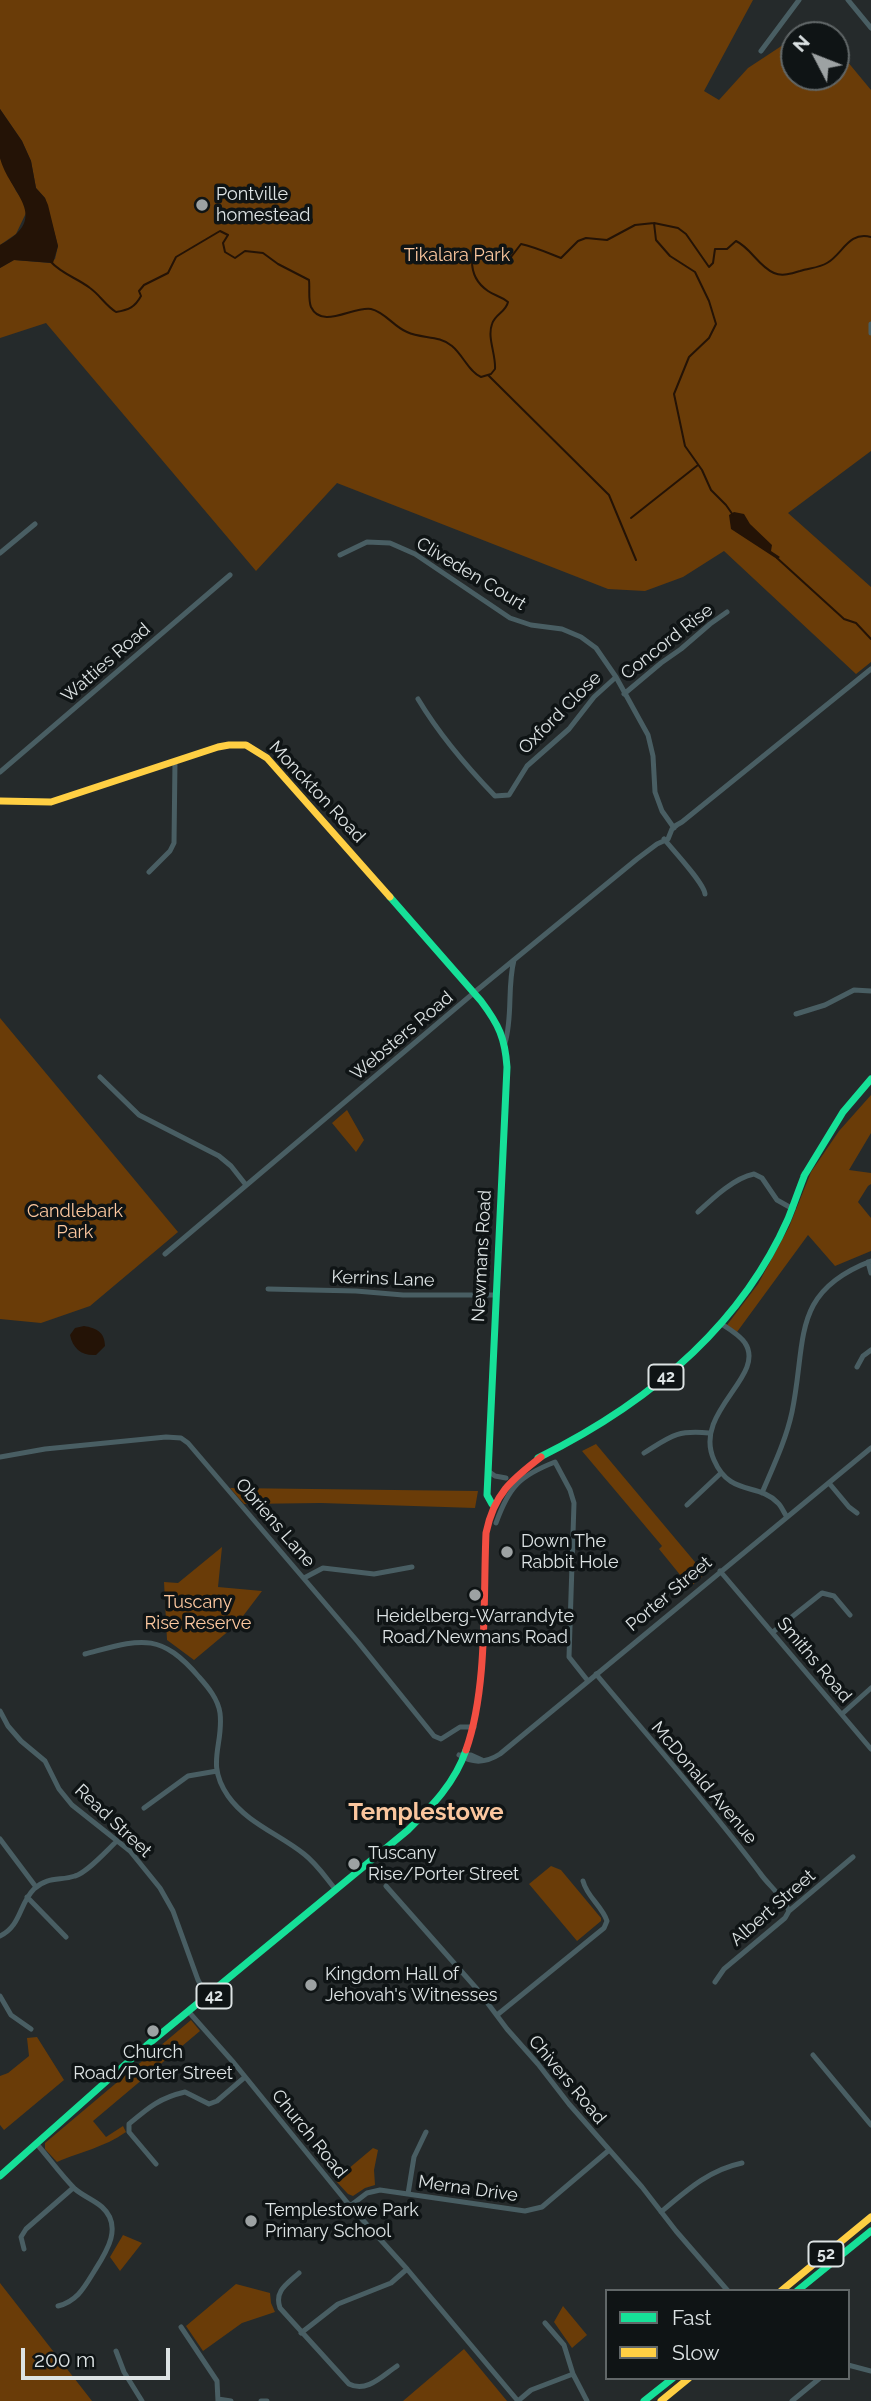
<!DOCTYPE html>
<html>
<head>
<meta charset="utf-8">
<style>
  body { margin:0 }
  #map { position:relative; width:871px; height:2401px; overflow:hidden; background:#252a2b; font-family:Raleway,sans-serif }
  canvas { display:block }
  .legend { position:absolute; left:605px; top:2289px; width:245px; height:91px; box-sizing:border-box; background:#0f1415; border:2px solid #616768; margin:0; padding:9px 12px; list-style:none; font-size:21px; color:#dde3e4 }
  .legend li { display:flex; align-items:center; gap:14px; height:35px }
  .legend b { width:35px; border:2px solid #616768 }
  .north { position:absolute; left:780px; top:21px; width:70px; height:70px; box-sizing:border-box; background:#0f1415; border:2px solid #616768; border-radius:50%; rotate:312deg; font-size:19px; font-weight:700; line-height:28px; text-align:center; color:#dde3e4 }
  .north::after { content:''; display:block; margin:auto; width:24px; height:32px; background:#9da2a3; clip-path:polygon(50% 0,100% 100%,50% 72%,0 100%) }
  .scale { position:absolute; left:21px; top:2348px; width:149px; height:32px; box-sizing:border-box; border:4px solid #dde3e4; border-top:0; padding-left:9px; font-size:21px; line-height:24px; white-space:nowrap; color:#dde3e4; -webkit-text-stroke:5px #0f1415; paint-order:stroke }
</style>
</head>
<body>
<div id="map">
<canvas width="871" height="2401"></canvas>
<ul class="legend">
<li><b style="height:9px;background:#16e098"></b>Fast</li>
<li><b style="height:9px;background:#ffcf43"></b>Slow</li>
</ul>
<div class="north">N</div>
<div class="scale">200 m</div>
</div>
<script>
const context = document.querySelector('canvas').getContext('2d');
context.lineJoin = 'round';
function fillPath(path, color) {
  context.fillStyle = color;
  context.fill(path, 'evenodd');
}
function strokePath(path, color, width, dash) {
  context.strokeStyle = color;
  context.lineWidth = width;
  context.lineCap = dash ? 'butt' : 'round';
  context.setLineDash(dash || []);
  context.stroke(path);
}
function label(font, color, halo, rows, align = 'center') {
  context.font = font + ' Raleway,sans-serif';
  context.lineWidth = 7;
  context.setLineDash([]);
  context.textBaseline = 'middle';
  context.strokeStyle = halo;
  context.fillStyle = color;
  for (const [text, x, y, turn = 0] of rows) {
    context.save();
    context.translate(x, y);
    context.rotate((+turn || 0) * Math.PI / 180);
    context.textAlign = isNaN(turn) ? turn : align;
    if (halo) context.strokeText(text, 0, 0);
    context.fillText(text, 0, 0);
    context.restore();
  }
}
fillPath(new Path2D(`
  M0,0H753L704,91L719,100L748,68L786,43L794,48V77H836L837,49L871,90V451L788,513L871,587V662L856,674L724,551L683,577L645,591L608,589L337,483L256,571L46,323L0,338V268L14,260L50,263L55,259L58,246L45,198L36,188L31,161L22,141L0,109Z
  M0,158L16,191L25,204L26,213L16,234L0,245Z
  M0,1018L178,1232L90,1306L41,1323L0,1319Z
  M871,1095V1133L849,1170L871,1173V1184L868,1186L858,1202L871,1218V1251L835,1266L808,1235L737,1332L727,1325L758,1284L789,1227L811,1172L839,1131Z
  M347,1110L364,1140L356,1152L332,1123Z
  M596,1444L705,1574L690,1587L659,1549L662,1546L582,1451Z
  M230,1488L478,1491L475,1508L321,1503L244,1504Z
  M222,1547L218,1587L262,1591L237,1624L194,1660L167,1640L164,1582L178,1583Z
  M551,1866L561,1870L601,1918V1921L577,1941L529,1884Z
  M191,2020L200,2031L93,2121L106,2137L123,2126L126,2132C103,2148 82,2151 57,2162L45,2149V2143Z
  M37,2037L64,2080L4,2130L0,2125V2076L8,2073L29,2056L27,2038Z
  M373,2148L378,2150L374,2170L375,2185L365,2188L353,2196L348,2194L335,2180Z
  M123,2235L142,2243L120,2271L110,2257Z
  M0,2283L92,2401H0Z
  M236,2284L270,2293L271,2303L275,2312L242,2323L203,2351L186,2326Z
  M563,2306L587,2335L572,2348L554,2322Z
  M464,2349L507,2401H403Z`), '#6a3c08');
fillPath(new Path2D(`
  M0,109L22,141L31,161L36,188L45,198L48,205L58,246L53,263L14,260L0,268V245C53,217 9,193 0,158C0,144 0,124 0,109Z
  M734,512L744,514L750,524L772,545L771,551L780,557L777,559L731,529L729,515Z
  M84,1326C96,1328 105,1332 105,1346L96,1355C82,1356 73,1349 70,1335L75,1328Z`), '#241306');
strokePath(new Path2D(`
  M654,223L656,240L670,256L695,272L709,301L716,324L709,338L689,357L674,394L685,446L702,470L711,490L726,505L733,515
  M51,262C62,274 77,278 90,288C100,295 105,305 116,312C129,310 135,307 141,296L139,291L144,285L168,273L176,257L220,231L228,235L223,243L225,252L235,258L245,251L263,253L278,264L309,280C310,288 308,300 311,307C322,330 353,306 371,309C385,312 394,327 407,332C422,339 439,335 452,346C463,355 469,372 481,377L491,374L495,369C496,354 487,338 492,324C495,314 506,312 508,302C501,296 495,296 488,291C473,281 470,266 473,250L478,247L486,251L501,264L508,261L521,244C535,247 548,253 561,258L578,241L586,238L607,240L635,225L654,223L678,228L686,234L709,267L713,263L715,249H727L736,241C751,248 758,266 774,273C783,277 792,273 800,271C809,268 819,268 827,263C843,254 848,231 871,237
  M488,375L609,495L636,560
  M631,518L698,465
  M777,558L844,619L856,623L871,639`), '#241306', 2);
strokePath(new Path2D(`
  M848,0L871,28
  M761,51L799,0
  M871,324V333
  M0,553L35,524
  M340,555L367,542L390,543L415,554L510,618L531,625L562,629L581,637L596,648L616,677L648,735L653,756L655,792L662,811L674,828
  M624,694L661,663L681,649L710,624L727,612
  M418,699C439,734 466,766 495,796L509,795L527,766L569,729L594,697L616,677
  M0,772L230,575
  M675,826L682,822L871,669
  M664,839C673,850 704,883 705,894
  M149,872L170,851L174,843L175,761
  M796,1014L825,1005L854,990L871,991
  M505,1043C513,1016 507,987 514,960
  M100,1077L139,1115L219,1156L231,1166L246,1185
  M698,1212C713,1198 734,1178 754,1174L762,1178L777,1200L793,1209
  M165,1254L476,991L637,859L657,844L668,839L672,829L677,825
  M868,1262L871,1273
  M268,1289L356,1291L403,1295H496
  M720,1323C728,1328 740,1335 745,1343C767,1376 692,1412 714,1460C730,1497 758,1482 778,1503C782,1507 784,1513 787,1517
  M857,1367L863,1356L871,1350
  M644,1453C671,1436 676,1430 709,1433
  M0,1457L45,1449L166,1437L181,1438L188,1443L358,1642L434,1736L441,1739L460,1727H474
  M488,1471L495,1476L506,1478
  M829,1483L849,1507L857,1513
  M762,1493C773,1467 786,1440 792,1412C807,1340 790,1292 871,1261
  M687,1505L721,1473
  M496,1523C509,1487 519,1476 555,1462L570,1490L574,1503L569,1657L588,1681
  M720,1571L871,1749
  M304,1578L323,1568L374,1574L412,1567
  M773,1632L822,1593L834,1596L850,1615
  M85,1654C139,1640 159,1630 199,1677C208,1687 218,1699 220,1713C224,1745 205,1763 228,1796C247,1823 279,1834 304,1854C317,1864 326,1878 336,1890
  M596,1674C651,1740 708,1804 760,1873C768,1885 784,1897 789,1911
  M0,1711L8,1726L21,1741L45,1761L59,1789L72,1805L130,1851L160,1888L173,1911L198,1980L209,2000
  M842,1714L871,1688
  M459,1755C473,1764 486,1763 500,1754L871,1448
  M461,1755H471L482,1760
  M144,1808L188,1776L217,1771
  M0,1839L36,1887
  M386,1886L477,1989L507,2029L538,2064L569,2104L642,2187L676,2231L728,2291
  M27,1897L66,1937
  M0,1936C21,1926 19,1904 34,1889C48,1876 60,1881 75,1876C88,1872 107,1850 117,1841
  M715,1982L724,1969L785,1918L789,1911L853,1857
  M0,1996L11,2015L31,2029
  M188,2011L234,2063L350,2206L407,2269L518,2401
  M497,2015L604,1928L607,1921C602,1906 587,1897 583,1881
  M813,2055L871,2125
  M36,2143C49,2158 61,2175 75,2189C83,2196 94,2200 102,2207C123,2226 107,2251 95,2270C85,2286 78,2301 58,2306
  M156,2164L129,2132V2124C148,2108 159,2098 185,2092L209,2104L217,2101L245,2077
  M408,2194L414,2157L426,2132
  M350,2206L367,2193L380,2190L525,2211L542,2207L608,2151
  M661,2212C687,2190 709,2170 742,2163
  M24,2249L21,2237L26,2229L73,2188
  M299,2273C287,2284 274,2291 280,2308L349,2384C367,2393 382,2376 397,2366
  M545,2323L564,2345L573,2374L587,2401
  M181,2327L217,2381L218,2401
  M301,2333L338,2304L391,2283L407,2269
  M116,2351L124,2372L142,2401
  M848,2365L871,2371
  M218,2399L231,2401
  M261,2401H267
  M518,2401L531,2390L573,2374
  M792,2401L820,2378`), '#495e63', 5);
strokePath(new Path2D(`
  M390,897L481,1001C499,1025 505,1038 507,1067L487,1495L492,1504
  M804,1176L843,1112L871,1079
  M538,1458C643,1406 739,1330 788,1219C794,1204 799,1189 805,1174
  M0,2176L146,2046L408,1830C432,1806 455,1783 466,1750
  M797,2291L871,2231
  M644,2401L673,2378`), '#16e098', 7);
strokePath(new Path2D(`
  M0,801L51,802L218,747L229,745H246L267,758L390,897
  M781,2291L871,2217
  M661,2401L689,2378`), '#ffcf43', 7);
strokePath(new Path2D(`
  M466,1750C488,1688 483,1600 486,1533C494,1494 511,1480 541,1457`), '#f24e42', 7);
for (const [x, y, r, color] of [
  [202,205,7,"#9da2a3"],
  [507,1552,7,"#9da2a3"],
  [475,1595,7,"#9da2a3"],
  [354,1864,7,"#9da2a3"],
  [311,1985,7,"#9da2a3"],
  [153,2031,7,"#9da2a3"],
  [251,2221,7,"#9da2a3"]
]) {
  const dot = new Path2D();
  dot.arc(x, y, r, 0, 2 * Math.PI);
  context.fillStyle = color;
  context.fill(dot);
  strokePath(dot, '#0f1415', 2.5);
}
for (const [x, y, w] of [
  [666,1377,35],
  [214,1996,35],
  [826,2254,35]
]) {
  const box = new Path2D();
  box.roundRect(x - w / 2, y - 12.5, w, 25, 5);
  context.fillStyle = '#0f1415';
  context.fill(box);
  strokePath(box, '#dde3e4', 2);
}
label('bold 16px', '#dde3e4', null, [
  ["42",666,1377],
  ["42",214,1996],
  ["52",826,2254]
]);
label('18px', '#dde3e4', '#0f1415', [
  ["Pontville",216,195],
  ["homestead",216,216],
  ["Down The",521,1542],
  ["Rabbit Hole",521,1563],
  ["Heidelberg-Warrandyte",475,1617,"center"],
  ["Road/Newmans Road",475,1638,"center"],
  ["Tuscany",368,1854],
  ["Rise/Porter Street",368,1875],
  ["Kingdom Hall of",325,1975],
  ["Jehovah's Witnesses",325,1996],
  ["Church",153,2053,"center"],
  ["Road/Porter Street",153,2074,"center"],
  ["Templestowe Park",265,2211],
  ["Primary School",265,2232]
], 'left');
label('18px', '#fec9a0', '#0f1415', [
  ["Tikalara Park",457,256],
  ["Candlebark",75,1212],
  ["Park",75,1233],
  ["Tuscany",198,1603],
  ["Rise Reserve",198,1624]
]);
label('18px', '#dde3e4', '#0f1415', [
  ["Cliveden Court",471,574,31],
  ["Concord Rise",667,642,-38],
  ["Watties Road",106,663,-41],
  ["Oxford Close",560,713,-45],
  ["Monckton Road",317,792,47],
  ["Websters Road",402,1036,-40],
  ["Newmans Road",482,1256,-87],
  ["Kerrins Lane",383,1279,2],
  ["Obriens Lane",275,1523,49],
  ["Porter Street",669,1594,-40],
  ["Smiths Road",814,1660,50],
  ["McDonald Avenue",704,1783,50],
  ["Read Street",113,1821,43],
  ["Albert Street",773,1908,-41],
  ["Chivers Road",567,2080,50],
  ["Church Road",309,2134,51],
  ["Merna Drive",468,2189,8]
]);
label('bold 24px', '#fac69e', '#0f1415', [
  ["Templestowe",426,1813]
]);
</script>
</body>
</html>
